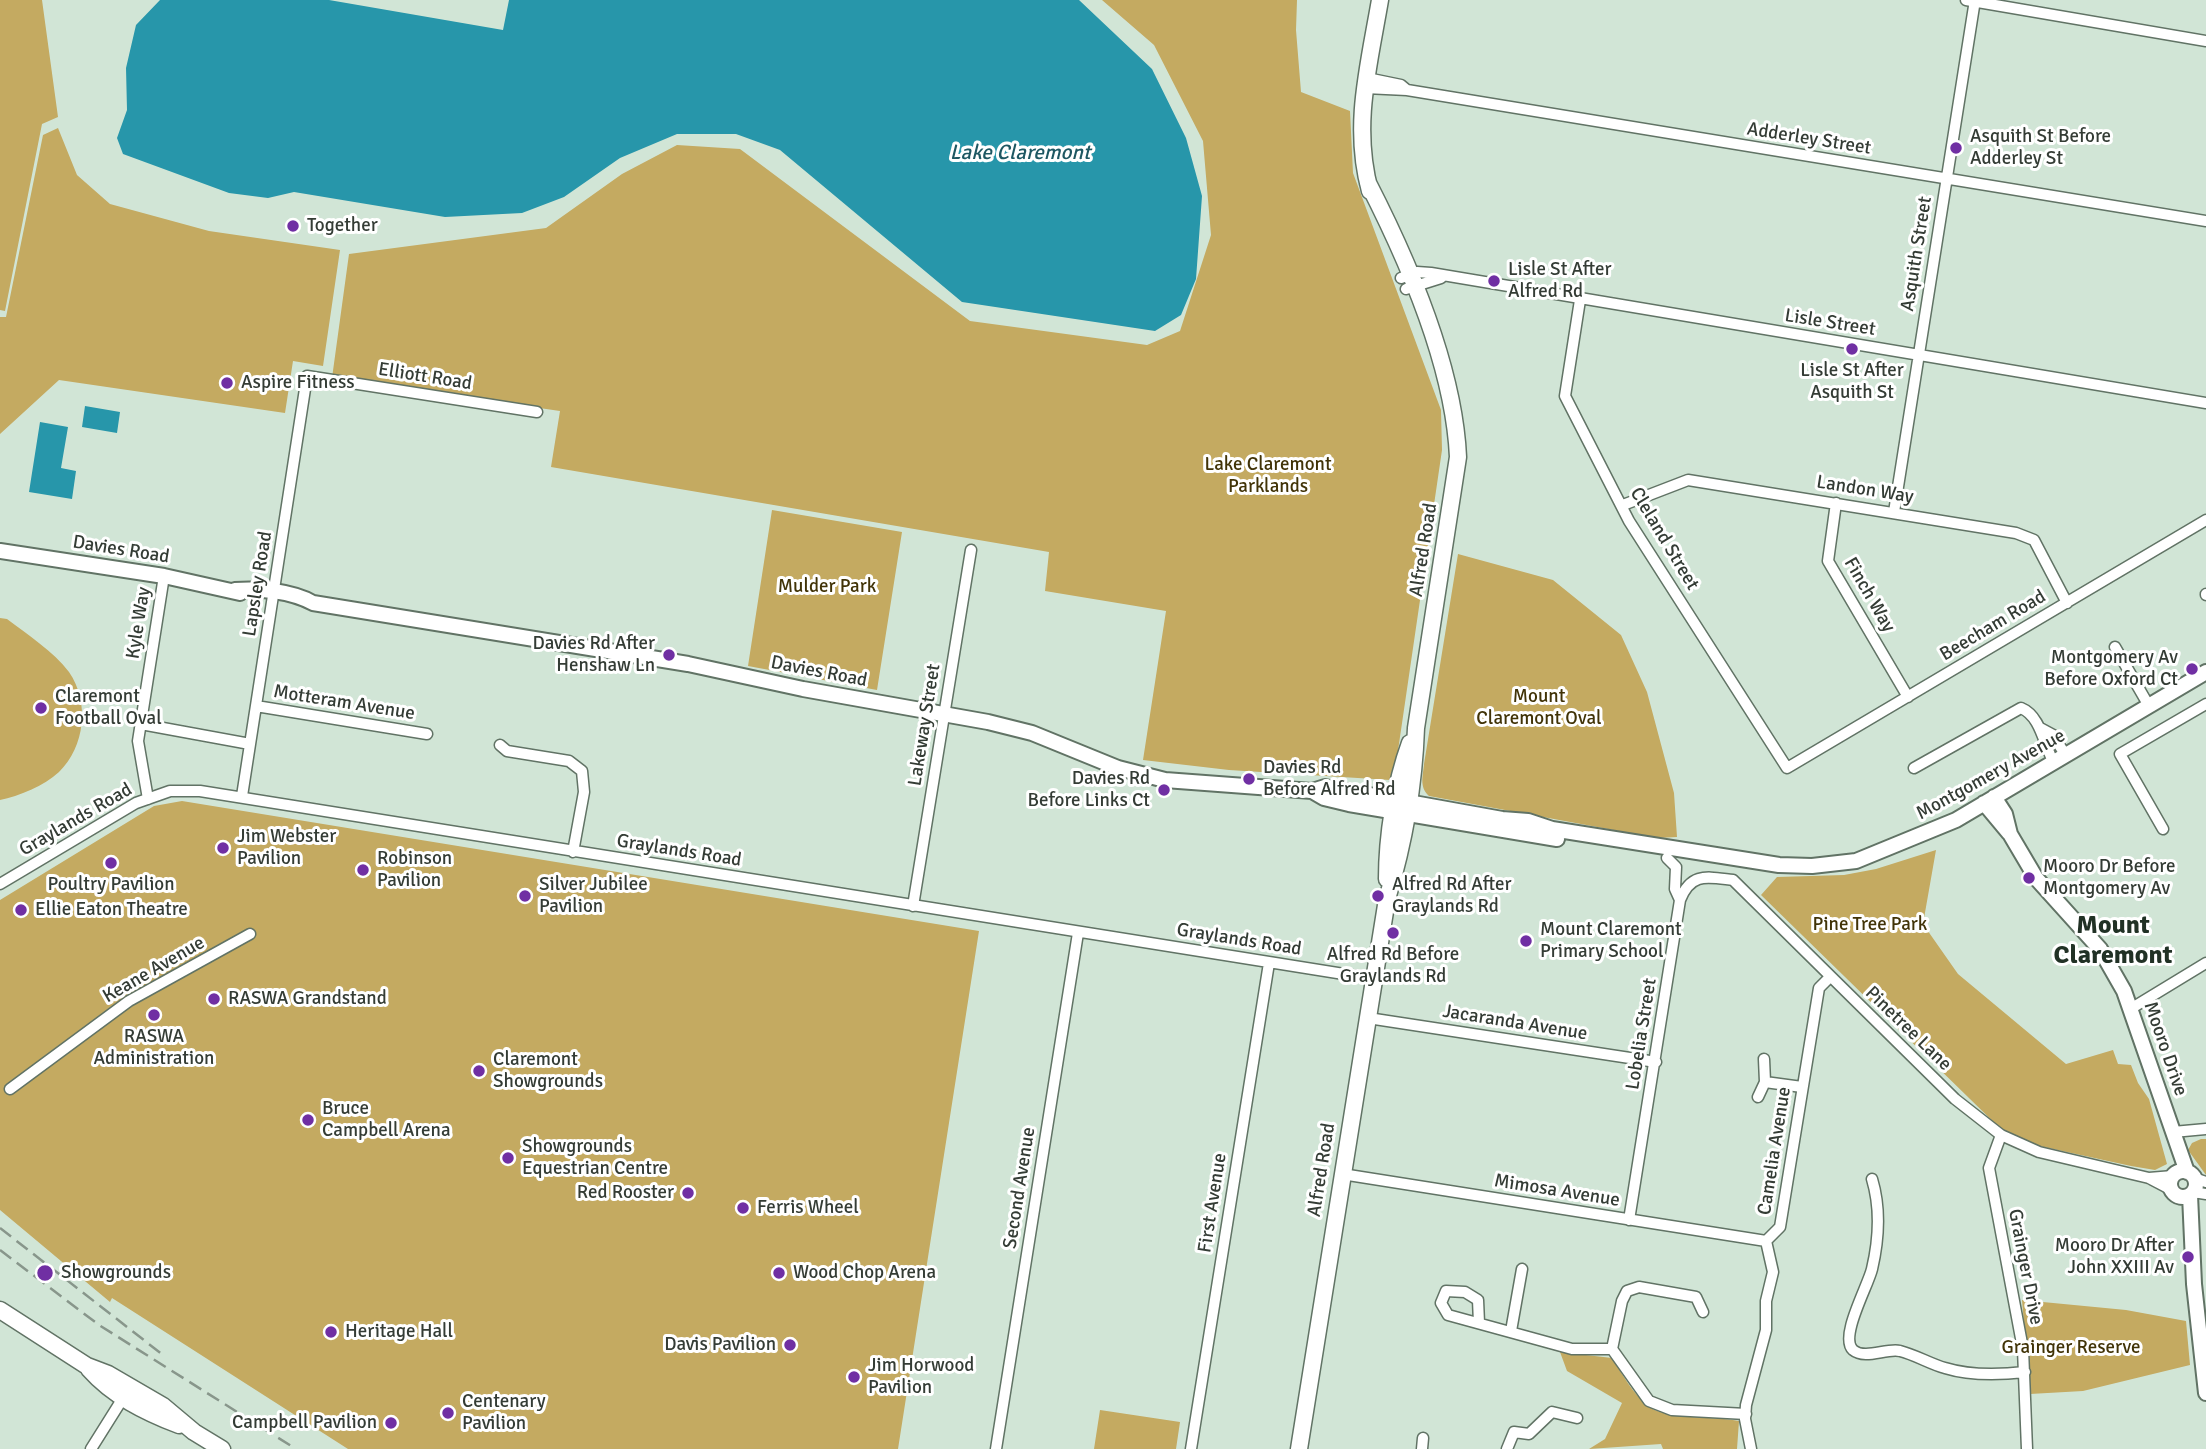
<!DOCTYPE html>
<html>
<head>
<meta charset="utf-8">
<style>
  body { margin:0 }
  canvas { display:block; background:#d1e5d6 }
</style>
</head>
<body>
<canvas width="2206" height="1449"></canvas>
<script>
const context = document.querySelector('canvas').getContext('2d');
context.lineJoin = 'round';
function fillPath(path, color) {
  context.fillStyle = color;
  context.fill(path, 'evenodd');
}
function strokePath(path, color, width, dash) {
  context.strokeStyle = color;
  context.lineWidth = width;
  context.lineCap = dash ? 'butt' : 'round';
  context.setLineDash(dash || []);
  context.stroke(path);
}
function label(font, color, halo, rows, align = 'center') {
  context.font = font + ' Signika,sans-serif';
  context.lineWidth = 6;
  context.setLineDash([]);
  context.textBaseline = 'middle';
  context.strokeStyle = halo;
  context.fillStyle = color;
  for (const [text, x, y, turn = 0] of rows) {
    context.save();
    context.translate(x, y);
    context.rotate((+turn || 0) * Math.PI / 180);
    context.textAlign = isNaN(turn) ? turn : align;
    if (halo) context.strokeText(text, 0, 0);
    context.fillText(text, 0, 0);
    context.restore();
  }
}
fillPath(new Path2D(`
  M0,0H42L58,117L42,124L5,311L0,310Z
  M1102,0H1297L1296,30L1301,92L1350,111L1353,173L1441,410L1442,450L1395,771L1390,780L1229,770L1143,760L1166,611L1045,591L1049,552L551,467L560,411L332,378L349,254L546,228L622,174L677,145L740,149L970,321L1147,345L1180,331L1211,235L1203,141L1154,45Z
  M58,128L77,175L110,204L209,231L340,250L323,366L293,361L285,413L59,380L0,434V317H6L43,135Z
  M772,510L902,532L877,690L748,666Z
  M1458,554L1553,580L1621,635L1647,692L1674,793L1677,837L1657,838L1429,796C1419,787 1423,776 1424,764Z
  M0,618L7,619C28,635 53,651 69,672C90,702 85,747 59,772C44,786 19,796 0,800Z
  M182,801L979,931L898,1449H348L112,1298L110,1302L0,1210V900L154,806Z
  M1936,850L1923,924L1958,974L2066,1064L2113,1050L2118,1064L2131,1065L2138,1083L2149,1099L2167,1164L2155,1170L2131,1166L2012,1140L1761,895L1777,877L1844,875L1876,869Z
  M2201,1139H2206V1175L2188,1150L2192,1143Z
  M2022,1300L2126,1310L2186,1321L2190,1365L2083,1391L2030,1394Z
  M1560,1352L1612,1358C1623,1375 1633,1394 1648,1406C1665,1420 1716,1416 1739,1421L1737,1449H1663L1661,1444L1589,1449L1605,1439L1622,1403L1567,1371Z
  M1100,1410L1180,1422L1176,1449H1094Z`), '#c4aa61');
fillPath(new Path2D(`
  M160,0H329L503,30L509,0H1079L1152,69L1186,138L1202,196L1196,279L1181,315L1155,331L962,302L780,150L736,134H677L620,158L564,197L522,213L445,217L294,192L268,198L229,193L123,154L117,138L127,110L126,68L136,25Z
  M85,406L120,412L117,433L82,427Z
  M40,422L68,427L61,468L76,471L72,499L29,492Z`), '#2796aa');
const street = new Path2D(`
  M1966,0L2206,41
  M1367,78L1401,85L1407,90
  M1365,88L1407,90L2206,221
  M1401,278L1417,272L1431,273L2206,403
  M1406,289L1441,278
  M1580,300L1565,396L1629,521L1787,768L2206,520
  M1836,503L1828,561L1908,697
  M1623,505L1688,480L2016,533L2034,540L2067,603
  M1894,512L1975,0
  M2206,594V595
  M2115,647L2149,706
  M256,706L427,734
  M141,724L250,744
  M2040,728L2053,735L2066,756
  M500,745L507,751L569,761L582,771L584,792L573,852
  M1914,768L2021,708C2041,716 2044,746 2054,763
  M242,796L307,376L537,412
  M148,799L138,741L164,576
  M2163,829L2120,754L2206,704
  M0,884L136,803L170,791H200L1375,979
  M1680,900C1691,872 1707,877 1733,880L1955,1099L2001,1135L2039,1152L2149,1178L2172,1190
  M913,906L971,550
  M2132,1008L2206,963
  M1368,1018L1656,1062
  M1764,1059L1765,1082L1802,1087
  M10,1089L129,1001L250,934
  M1758,1097L1765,1082
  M2173,1132L2206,1129
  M2001,1135L1989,1168L2023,1349L2027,1449
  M1342,1174L1766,1241
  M2149,1178L2173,1176
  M2194,1178L2206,1182
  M1872,1179C1881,1209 1879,1239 1872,1269C1868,1286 1839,1337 1853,1350C1865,1360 1886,1348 1900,1351C1916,1355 1930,1364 1945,1368C1971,1376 1999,1375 2025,1372
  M2193,1192L2206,1194
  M1629,1220L1680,900L1675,889L1676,867L1667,858
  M1479,1323L1478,1300L1465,1292L1446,1291L1441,1303L1448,1315L1572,1349H1612L1649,1401L1672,1410L1746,1414
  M1511,1331L1522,1269
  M1612,1349L1622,1301L1627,1291L1639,1287L1696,1297L1703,1312
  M91,1449L123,1398
  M996,1449L1078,933
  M1191,1449L1269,963
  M1422,1449L1423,1438
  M1507,1449L1514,1432L1529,1434L1552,1412L1577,1418
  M1751,1449L1745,1419L1746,1405L1766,1330V1301L1773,1272L1766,1241L1780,1227L1819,988L1830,977`);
const secondary = new Path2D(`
  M0,551L164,576L240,593
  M235,590C259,588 292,591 313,603L688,664L803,689L988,722L1032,733L1118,768L1165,780L1312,791L1325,787L1502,819L1528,821L1552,829L1779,865L1812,866L1856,861L1956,820L2206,672
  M1312,791L1324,798L1349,804L1557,839
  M1994,797L2005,814L2010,834L2036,878L2100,949L2124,991L2187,1172
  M1984,803L2009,833
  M2170 1184a13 13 0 1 1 26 0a13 13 0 1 1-26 0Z
  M2190,1195L2194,1284L2206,1393`);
const primary = new Path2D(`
  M1370,191C1352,126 1369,65 1380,0
  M1387,879C1387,836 1395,784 1410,743
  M0,1310L87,1366L108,1374L163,1406L194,1432L222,1449
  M89,1369C113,1396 145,1412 179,1425
  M1299,1449L1387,899C1404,843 1414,786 1416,728L1458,457C1454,367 1409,263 1368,183`);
strokePath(street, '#617365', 13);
strokePath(secondary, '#617365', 18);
strokePath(primary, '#617365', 19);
strokePath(street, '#fff', 10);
strokePath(secondary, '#fff', 14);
strokePath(primary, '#fff', 16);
strokePath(new Path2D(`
  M0,1228L163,1355
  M0,1250L99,1325L296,1449`), '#88968b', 2.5, [14, 7]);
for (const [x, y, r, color] of [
  [1956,148,7,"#702fa3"],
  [293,226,7,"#702fa3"],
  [1494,281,7,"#702fa3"],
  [1852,349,7,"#702fa3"],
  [227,383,7,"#702fa3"],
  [669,655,7,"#702fa3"],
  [2192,669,7,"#702fa3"],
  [41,708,7,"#702fa3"],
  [1249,779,7,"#702fa3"],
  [1164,790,7,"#702fa3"],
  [223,848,7,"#702fa3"],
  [111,863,7,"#702fa3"],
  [363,870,7,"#702fa3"],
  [2029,878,7,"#702fa3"],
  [525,896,7,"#702fa3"],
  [1378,896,7,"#702fa3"],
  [21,910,7,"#702fa3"],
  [1393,933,7,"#702fa3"],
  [1526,941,7,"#702fa3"],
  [214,999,7,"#702fa3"],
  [154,1015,7,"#702fa3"],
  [479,1071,7,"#702fa3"],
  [308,1120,7,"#702fa3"],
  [508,1158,7,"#702fa3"],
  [688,1193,7,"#702fa3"],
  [743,1208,7,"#702fa3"],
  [2188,1257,7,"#702fa3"],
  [45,1273,9,"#702fa3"],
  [779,1273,7,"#702fa3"],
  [331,1332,7,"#702fa3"],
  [790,1345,7,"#702fa3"],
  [854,1377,7,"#702fa3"],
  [448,1413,7,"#702fa3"],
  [391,1423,7,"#702fa3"]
]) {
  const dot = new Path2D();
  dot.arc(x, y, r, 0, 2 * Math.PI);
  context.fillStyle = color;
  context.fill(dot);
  strokePath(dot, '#fff', 2.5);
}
label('19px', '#343c35', '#fff', [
  ["Asquith St Before",1970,137],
  ["Adderley St",1970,159],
  ["Together",307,226],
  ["Lisle St After",1508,270],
  ["Alfred Rd",1508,292],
  ["Lisle St After",1852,371,"center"],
  ["Asquith St",1852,393,"center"],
  ["Aspire Fitness",241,383],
  ["Davies Rd After",655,644,"right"],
  ["Henshaw Ln",655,666,"right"],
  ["Montgomery Av",2178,658,"right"],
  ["Before Oxford Ct",2178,680,"right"],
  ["Claremont",55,697],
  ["Football Oval",55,719],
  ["Davies Rd",1263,768],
  ["Before Alfred Rd",1263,790],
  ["Davies Rd",1150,779,"right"],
  ["Before Links Ct",1150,801,"right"],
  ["Jim Webster",237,837],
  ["Pavilion",237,859],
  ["Robinson",377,859],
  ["Pavilion",377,881],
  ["Mooro Dr Before",2043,867],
  ["Montgomery Av",2043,889],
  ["Poultry Pavilion",111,885,"center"],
  ["Silver Jubilee",539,885],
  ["Pavilion",539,907],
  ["Alfred Rd After",1392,885],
  ["Graylands Rd",1392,907],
  ["Ellie Eaton Theatre",35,910],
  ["Mount Claremont",1540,930],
  ["Primary School",1540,952],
  ["Alfred Rd Before",1393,955,"center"],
  ["Graylands Rd",1393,977,"center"],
  ["RASWA Grandstand",228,999],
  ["RASWA",154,1037,"center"],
  ["Administration",154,1059,"center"],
  ["Claremont",493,1060],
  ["Showgrounds",493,1082],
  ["Bruce",322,1109],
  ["Campbell Arena",322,1131],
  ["Showgrounds",522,1147],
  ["Equestrian Centre",522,1169],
  ["Red Rooster",674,1193,"right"],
  ["Ferris Wheel",757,1208],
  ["Mooro Dr After",2174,1246,"right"],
  ["John XXIII Av",2174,1268,"right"],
  ["Showgrounds",61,1273],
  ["Wood Chop Arena",793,1273],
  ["Heritage Hall",345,1332],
  ["Davis Pavilion",776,1345,"right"],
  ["Jim Horwood",868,1366],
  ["Pavilion",868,1388],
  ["Centenary",462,1402],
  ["Pavilion",462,1424],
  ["Campbell Pavilion",377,1423,"right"]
], 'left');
label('19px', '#343c35', '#fff', [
  ["Adderley Street",1809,139,9],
  ["Asquith Street",1917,254,-81],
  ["Lisle Street",1830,323,9],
  ["Elliott Road",425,377,9],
  ["Landon Way",1865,490,9],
  ["Cleland Street",1664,539,59],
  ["Davies Road",121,550,9],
  ["Alfred Road",1424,550,-81],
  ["Lapsley Road",258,584,-81],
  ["Finch Way",1869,595,60],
  ["Kyle Way",139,623,-81],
  ["Beecham Road",1993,626,-31],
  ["Davies Road",819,672,11],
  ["Motteram Avenue",344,703,9],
  ["Lakeway Street",925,725,-81],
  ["Montgomery Avenue",1991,775,-29],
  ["Graylands Road",76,820,-30],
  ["Graylands Road",679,851,9],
  ["Graylands Road",1239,940,9],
  ["Keane Avenue",154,970,-30],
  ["Jacaranda Avenue",1515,1023,9],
  ["Pinetree Lane",1908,1029,44],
  ["Lobelia Street",1642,1034,-81],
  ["Mooro Drive",2165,1049,71],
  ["Camelia Avenue",1775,1151,-81],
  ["Alfred Road",1322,1170,-81],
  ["Second Avenue",1020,1188,-81],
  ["Mimosa Avenue",1557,1191,9],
  ["First Avenue",1213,1203,-81],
  ["Grainger Drive",2025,1267,79]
]);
label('19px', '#413307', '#fff', [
  ["Lake Claremont",1268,465],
  ["Parklands",1268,487],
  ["Mulder Park",827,587],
  ["Mount",1539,697],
  ["Claremont Oval",1539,719],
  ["Pine Tree Park",1870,925],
  ["Grainger Reserve",2071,1348]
]);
label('italic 21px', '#1d5762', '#fff', [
  ["Lake Claremont",1020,153]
]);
label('bold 26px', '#213125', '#fff', [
  ["Mount",2113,926],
  ["Claremont",2113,956]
]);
</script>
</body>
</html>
